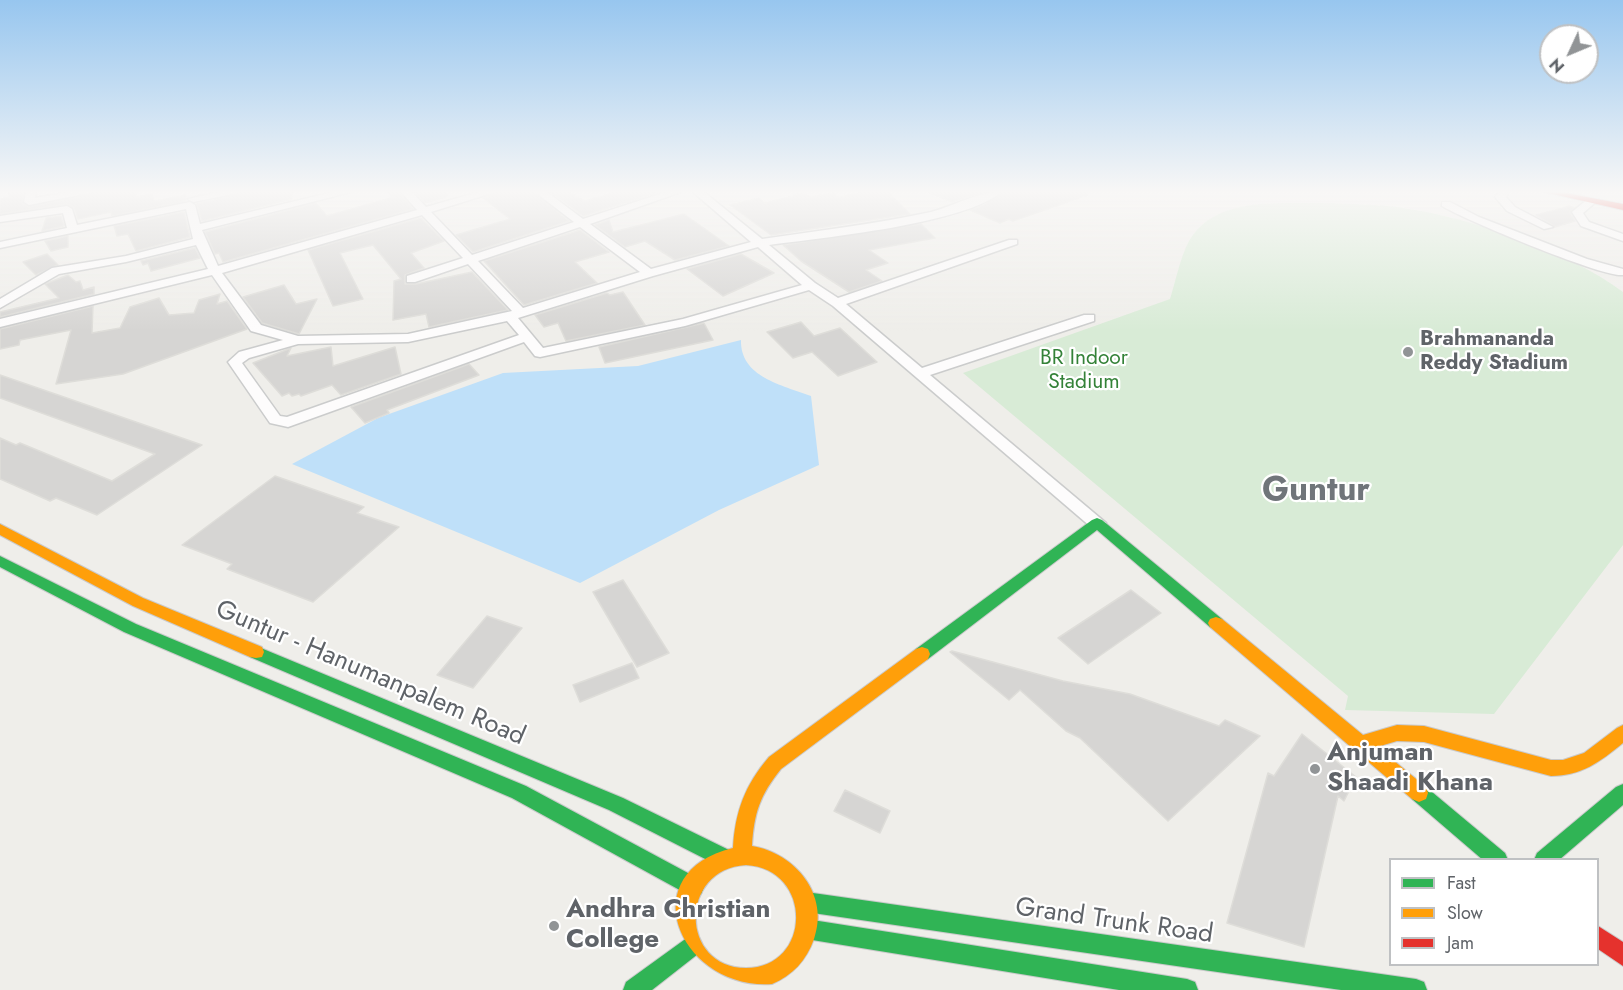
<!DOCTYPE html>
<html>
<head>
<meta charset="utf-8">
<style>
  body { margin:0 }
  #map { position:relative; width:1623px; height:990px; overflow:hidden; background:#efeeea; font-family:Jost,sans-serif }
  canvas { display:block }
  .legend { position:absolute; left:1389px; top:858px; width:210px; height:108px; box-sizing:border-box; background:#fff; border:2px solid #bfc1c3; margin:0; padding:8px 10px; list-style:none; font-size:18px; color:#5f6368 }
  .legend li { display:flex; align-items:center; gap:12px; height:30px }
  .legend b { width:30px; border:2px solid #bfc1c3 }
  .north { position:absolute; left:1539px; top:24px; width:60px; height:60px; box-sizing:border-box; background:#fff; border:2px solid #bfc1c3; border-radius:50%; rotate:226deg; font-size:16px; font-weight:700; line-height:24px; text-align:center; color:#5f6368 }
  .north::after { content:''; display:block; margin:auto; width:21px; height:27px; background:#919496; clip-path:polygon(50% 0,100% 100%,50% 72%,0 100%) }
</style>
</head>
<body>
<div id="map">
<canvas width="1623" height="990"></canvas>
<ul class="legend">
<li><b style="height:8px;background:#30b455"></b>Fast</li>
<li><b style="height:8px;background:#ff9f0a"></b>Slow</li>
<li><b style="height:8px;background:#e5322d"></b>Jam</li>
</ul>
<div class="north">N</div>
</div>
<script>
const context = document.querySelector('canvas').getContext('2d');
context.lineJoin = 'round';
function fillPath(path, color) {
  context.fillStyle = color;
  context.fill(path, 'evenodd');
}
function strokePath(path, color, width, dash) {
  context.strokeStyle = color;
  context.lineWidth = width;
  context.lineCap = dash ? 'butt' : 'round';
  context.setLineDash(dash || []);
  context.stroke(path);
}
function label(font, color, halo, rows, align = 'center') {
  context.font = font + ' Jost,sans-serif';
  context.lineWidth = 4.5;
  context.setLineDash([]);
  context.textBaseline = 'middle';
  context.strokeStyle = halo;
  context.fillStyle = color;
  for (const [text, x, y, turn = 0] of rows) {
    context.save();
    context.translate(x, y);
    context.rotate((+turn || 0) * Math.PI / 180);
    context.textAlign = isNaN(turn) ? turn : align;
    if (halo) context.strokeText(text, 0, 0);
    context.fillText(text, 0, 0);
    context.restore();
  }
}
fillPath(new Path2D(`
  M1325,203C1351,204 1378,204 1404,208C1471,218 1569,251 1623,292V545L1494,714L1345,710L1348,696L963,373L1170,299C1176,280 1180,258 1189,241C1215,195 1280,204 1325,203Z`), '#d8ebd6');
fillPath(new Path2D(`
  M741,340C740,377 782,385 811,396L819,465L719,510L580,583L292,464L378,418L503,373L638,366Z`), '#bfe0f9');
const building = new Path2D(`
  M9,192H24L22,203L29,207L98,192H135L136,197L152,194L154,201L186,195V201L112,216L111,212L78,219L74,208L67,204L0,214V199L10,197Z
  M245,192H292V199L202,221L197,204Z
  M387,192H399L413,209L223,262L219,253L215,254L205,232L316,203L327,216L393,197Z
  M415,192H446L447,197L425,203Z
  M497,192H533L569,221L473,252L456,235L510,219L483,198Z
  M551,192H568L585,201L616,192L656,193L583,216Z
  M866,192H888L910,214L771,235L730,205L759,198L765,203L804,193L810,197L834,193L837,197Z
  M928,192H983L952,202Z
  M1003,192H1087L1088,195L1013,221L1009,219L1000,223L970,210L984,205Z
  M1570,206L1574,208L1570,212L1575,221L1555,227L1536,215Z
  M184,212L190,237L136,251L128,234L117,236L114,226Z
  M684,214L729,246L675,260L645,241L625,247L595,225L609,220L613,232Z
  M61,216L64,226L42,231L46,218Z
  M421,218L444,241L411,253L424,268L405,275V284H416L472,272L508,310L429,327L426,314L393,320L394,281L401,279L373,245L340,253L363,299L333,306L308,250Z
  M921,224L935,238L869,250L888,263L866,270L882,281L849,292L801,261L783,245Z
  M580,230L609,252L575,262L597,283L524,305L484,261Z
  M68,236V247L51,251L45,241Z
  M195,248L200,258L151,271L148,263L143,265L141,261Z
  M47,254L58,265L36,275L23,262Z
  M741,254L774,273L723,296L687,269Z
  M68,275L76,282L80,281L83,290L94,287V294L0,317V312L59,298L45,284Z
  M284,285L296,304L317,299L299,334L262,323L243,297Z
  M623,292L645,325L566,341L558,323L544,327L535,315L607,293L610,295Z
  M220,294L217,304L227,301L247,329L123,374L56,384L71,330L20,340L19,345L0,349V329L93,306L92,333L120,328L130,307L159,298L169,315L194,313L199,300Z
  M801,322L814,336L840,328L877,362L838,376L812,352L793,358L767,332Z
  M704,323L713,340L605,363L599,347Z
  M331,347L333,366L395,347L401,374L341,395L332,385L301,396L299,394L292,396L289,393L282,396L253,363L291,348L287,356Z
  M469,364L479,375L387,410L389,413L365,423L351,407Z
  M0,375L61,396L202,445L97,515L56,498L50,501L0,479V438L16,445L20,443L112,481L155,454L0,398Z
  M275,476L364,507L357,513L399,527L313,602L227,569L232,564L182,545Z
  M623,580L669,653L637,667L593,592Z
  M1131,590L1161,613L1088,664L1058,638Z
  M487,616L522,628L473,688L437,675Z
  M952,651L1063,681L1130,694L1219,726L1225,720L1260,736L1168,821L1080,738L1066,731L1020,690L1009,700L950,652Z
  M632,663L639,678L580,702L573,685Z
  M1302,734L1356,777L1344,801L1338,796L1304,947L1227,923L1268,773L1274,776Z
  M845,790L890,811L880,833L834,811Z`);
fillPath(building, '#d6d5d3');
strokePath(building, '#deddd9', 1.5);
const street = new Path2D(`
  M26,192H36L35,198L70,192H94L29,205L24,202Z
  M218,192H243L193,202L188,199Z
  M333,192H351L202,230L218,266L417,210L401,192H412L426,207L479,192H495L431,212L472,255L574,222L535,192H547L583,219L666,192H681L590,224L651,269L751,242L693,192H704L762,239C818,231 875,224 931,212C954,206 977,192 1001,192C965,224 820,238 769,245L815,283L838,298L1009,240H1017V244L846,304L922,368L1084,315H1094V321L930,375L1106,523L1097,529L1091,527L833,306L809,290L685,326L540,357L535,356L524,342L288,427L270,423L228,362L239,352L283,340L251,331L212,275L0,327V319L208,269L196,245L126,262L59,274L0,308V299L52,268L126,256L193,239L186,209L0,248V242L67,228L63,213L0,222V216L67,206L72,209L77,225L190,202L195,205L200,224ZM422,215L463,258L407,276V282H415L468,264L512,311L408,334L298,336L261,325L222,273ZM580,227L640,272L523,308L478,261ZM758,247L802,285L683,319L543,348L518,318L653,276ZM507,321L519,335L287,417L280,416L242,363L249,358L298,344L408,342Z
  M1499,192H1509L1506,197L1515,207L1553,227L1544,229L1507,211L1495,197Z
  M1588,199L1597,201L1583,213L1589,222L1623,234V241L1581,226L1572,212Z
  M1442,202H1450L1479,217L1587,259L1623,269V275C1604,278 1465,220 1442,206Z`);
const fast = new Path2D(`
  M1097,518L1102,520L1222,619L1224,623L1222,627L1216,629L1210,627L1097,530L928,659L922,661L916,659L914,654L916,649L1092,520Z
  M0,556L136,624L526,786L701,880L704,887L701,894L694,897L687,894L512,798L124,632L0,567Z
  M256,646L623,798L731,851L734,858L731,865L724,868L717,865L609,810L250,657L248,652L250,647Z
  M1419,784L1426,787L1505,853L1508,860H1483L1412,799L1410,793L1412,787Z
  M1623,784V805L1559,860H1534L1537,853L1616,787Z
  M806,892L1416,979L1424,982L1427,990H1341L806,912L799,909L796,902L799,895Z
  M806,919L1187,979L1195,982L1198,990H1119L806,939L799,936L796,929L799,922Z
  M691,936L698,940L702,947L698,954L652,990H623L626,982L684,940Z`);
const slow = new Path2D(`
  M0,524L143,598L262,647L264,652L262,657L256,658L250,657L133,606L0,535Z
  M1216,617L1222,619L1363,735L1397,725L1424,726L1551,760H1563L1584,753L1617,728L1623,725V743C1600,762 1581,776 1551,776L1424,742L1397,741L1377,747L1426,787L1428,793L1426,799L1419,802L1412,799L1210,627L1208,623L1210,619Z
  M922,647L928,649L930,654L928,659L781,769C760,795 754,813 752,846C795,853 830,895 814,939C806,961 793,975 772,984C680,990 630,873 733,848C735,812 745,785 769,757L916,649ZM746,865C814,869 812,968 746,968C680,968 678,869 746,865Z`);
const jam = new Path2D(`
  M1544,192H1561L1623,204V210Z
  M1598,926L1623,942V966L1598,949Z`);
strokePath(street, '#cbcccc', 3);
strokePath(fast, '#cacacb', 2);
strokePath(slow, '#cacacb', 2);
strokePath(jam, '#cacacb', 2);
fillPath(street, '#fdfcfc');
fillPath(fast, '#30b455');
fillPath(slow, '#ff9f0a');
fillPath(jam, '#e5322d');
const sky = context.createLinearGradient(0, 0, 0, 331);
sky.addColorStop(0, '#97c6ef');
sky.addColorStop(0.58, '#f8f7f6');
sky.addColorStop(1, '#f8f7f600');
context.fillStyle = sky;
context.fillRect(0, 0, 1623, 331);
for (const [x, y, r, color] of [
  [1408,352,6,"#919496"],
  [1315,769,6,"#919496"],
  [554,926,6,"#919496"]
]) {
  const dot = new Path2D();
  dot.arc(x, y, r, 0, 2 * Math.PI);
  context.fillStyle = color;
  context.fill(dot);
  strokePath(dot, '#fff', 2);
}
label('bold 21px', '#5f6368', '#fff', [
  ["Brahmananda",1420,340],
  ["Reddy Stadium",1420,364]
], 'left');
label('21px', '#348238', '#fff', [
  ["BR Indoor",1084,359],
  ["Stadium",1084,383]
]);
label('26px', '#5f6368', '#fff', [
  ["Guntur - Hanumanpalem Road",370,674,23],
  ["Grand Trunk Road",1114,922,8]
]);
label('bold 26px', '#5f6368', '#fff', [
  ["Anjuman",1327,754],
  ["Shaadi Khana",1327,784],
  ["Andhra Christian",566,911],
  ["College",566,941]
], 'left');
label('bold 33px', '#70757a', '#fff', [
  ["Guntur",1316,492]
]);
</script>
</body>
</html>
